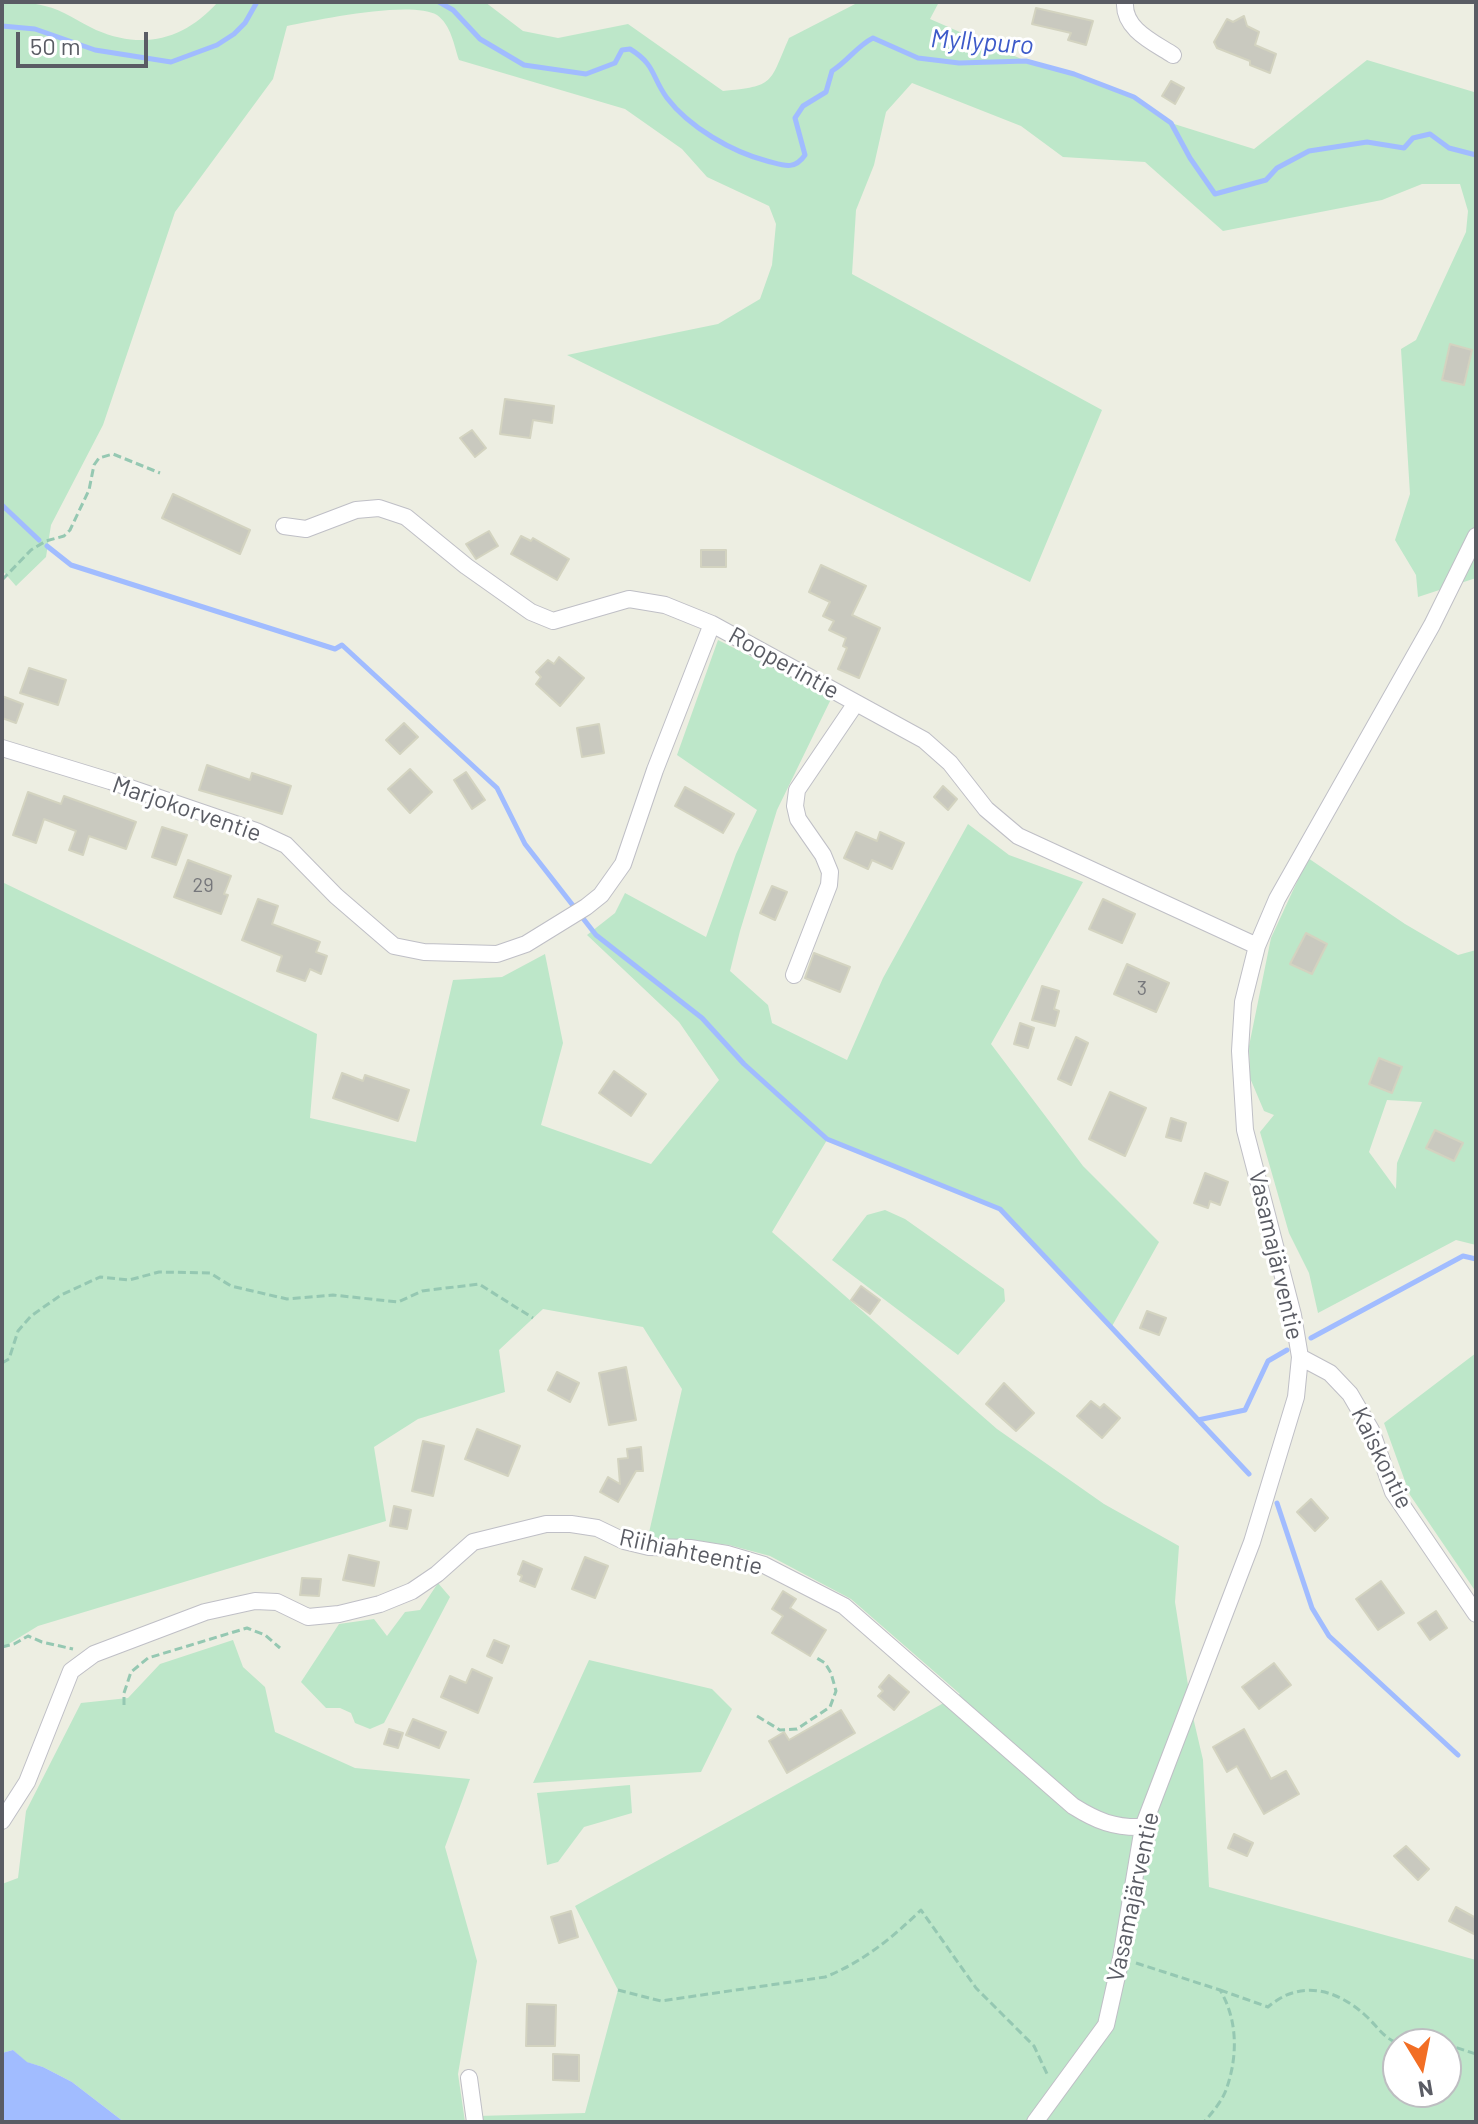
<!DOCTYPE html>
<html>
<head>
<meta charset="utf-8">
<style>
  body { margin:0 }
  #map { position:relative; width:1478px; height:2124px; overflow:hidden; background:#edeee2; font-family:Barlow,sans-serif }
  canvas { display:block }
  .frame { position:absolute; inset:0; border:4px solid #5a5c64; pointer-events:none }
  .north { position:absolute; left:1382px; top:2028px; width:80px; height:80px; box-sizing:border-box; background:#fff; border:2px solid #bdbec1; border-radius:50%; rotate:170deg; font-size:22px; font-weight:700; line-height:32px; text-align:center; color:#5a5c64 }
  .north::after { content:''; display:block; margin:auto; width:28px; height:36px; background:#f26e24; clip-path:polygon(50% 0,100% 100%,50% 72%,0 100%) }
  .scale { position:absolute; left:16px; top:32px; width:132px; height:36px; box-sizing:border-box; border:4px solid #5a5c64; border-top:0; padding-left:10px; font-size:24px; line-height:28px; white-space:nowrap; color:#5a5c64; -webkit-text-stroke:6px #fff; paint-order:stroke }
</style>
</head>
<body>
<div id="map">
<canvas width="1478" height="2124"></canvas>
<div class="frame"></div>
<div class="north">N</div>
<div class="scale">50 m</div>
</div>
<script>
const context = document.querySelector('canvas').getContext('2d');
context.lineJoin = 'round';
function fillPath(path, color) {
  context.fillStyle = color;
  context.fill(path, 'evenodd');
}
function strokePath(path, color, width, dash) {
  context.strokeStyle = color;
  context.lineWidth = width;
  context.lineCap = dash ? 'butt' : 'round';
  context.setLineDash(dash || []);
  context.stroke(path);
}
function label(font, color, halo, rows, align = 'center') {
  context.font = font + ' Barlow,sans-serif';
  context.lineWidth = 6;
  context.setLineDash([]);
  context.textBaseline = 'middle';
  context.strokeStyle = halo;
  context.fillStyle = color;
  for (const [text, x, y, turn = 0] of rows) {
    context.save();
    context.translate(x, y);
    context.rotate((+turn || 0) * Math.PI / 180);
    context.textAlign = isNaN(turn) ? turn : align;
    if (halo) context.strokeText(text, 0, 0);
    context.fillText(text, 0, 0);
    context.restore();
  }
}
fillPath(new Path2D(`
  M2,2C17,2 31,2 45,6C63,10 79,22 96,30C143,50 184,40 218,2H485L523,31L558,38L628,24L723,91C775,86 769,84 789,38L859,2H939L930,19L1026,61L1074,74L1134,97L1171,123L1254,149L1367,60L1474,92L1476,578L1418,597L1416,575L1395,540L1410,494L1401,349L1416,340L1466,232L1468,211L1460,184H1422L1382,200L1223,231L1145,162L1063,157L1021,126L912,83L886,112L874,165L856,210L852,274L1102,410L1030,582L567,355L718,324L760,299L772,265L776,224L769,206L707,177L682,149L625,109L459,60C454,45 451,25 437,15C410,0 318,20 287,26L273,79L175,212L103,425L51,525L46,557L16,586L2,570Z
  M718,640L832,697L777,810L740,931L730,971L768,1005L772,1023L847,1060L883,978L968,824L1009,855L1083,882L991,1044L1083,1166L1159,1242L1111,1328L1000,1209L827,1140L772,1232L997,1429L1104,1504L1179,1546L1175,1602L1193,1717L1203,1760L1209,1887L1476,1960V2122H479L478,2116L585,2113L618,1990L575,1906L960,1694L851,1599L770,1556L729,1545L648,1537L682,1389L643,1327L543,1309L499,1350L505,1392L418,1419L374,1447L386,1521L38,1626L2,1648V882L317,1034L310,1118L416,1142L453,980L502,977L545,954L563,1043L541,1125L651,1164L719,1080L679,1022L587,935L615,913L625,893L706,937L736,854L757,810L677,755ZM1398,2044H1446V2092H1398Z
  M1308,858L1405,924L1458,955L1476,950V1245L1456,1240L1318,1313L1309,1273L1289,1233L1260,1132L1274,1115L1264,1111L1250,1078L1249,1046L1271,938ZM1387,1100L1422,1102L1397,1163L1396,1189L1369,1152Z
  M885,1210L905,1219L1004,1289L1005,1301L958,1355L832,1260L867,1215Z
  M1476,1353V1592L1410,1495L1384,1423Z
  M438,1583L450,1597L384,1723L370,1729L355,1723L351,1713L340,1708H326L301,1682L339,1624L374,1619L387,1636L405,1612L420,1610Z
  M233,1640L243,1667L265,1687L275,1732L355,1768L470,1779L445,1847L477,1961L458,2074L465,2122H124L72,2082L43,2067L26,2062L13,2050L2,2053V1884L18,1878L26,1811L81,1703L128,1698L160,1664Z
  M589,1660L712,1689L732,1709L701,1772L533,1783Z
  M630,1785L632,1813L584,1827L558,1862L547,1865L537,1793Z`), '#bde7c9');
fillPath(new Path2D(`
  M13,2050L27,2062L43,2067L72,2082L124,2122H2V2053Z`), '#a1bcff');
strokePath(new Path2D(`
  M439,2L453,10L480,39L524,65L586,74L615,63L622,50L630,49C656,65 651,76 667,98C689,127 732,152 767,161C783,165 794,171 805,155L795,118L803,106L826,92L832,71C848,61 857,46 873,38L918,58L959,63L1026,61L1074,74L1134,97L1171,123L1190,158L1215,194L1266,180L1277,168L1309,151L1367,142L1404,148L1413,138L1430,134L1449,148L1476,155
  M2,26L35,29L95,50L171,62L217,45L234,34L245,23L257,2
  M2,505L39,540
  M47,546L71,565L335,649L342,645L497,788L525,844L596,935L702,1018L744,1064L827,1139L1000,1209L1249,1474
  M1311,1338L1463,1256L1476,1259
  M1198,1420L1245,1410L1268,1361L1287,1350
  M1277,1503L1312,1608L1329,1636L1458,1755`), '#a1bcff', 5);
const building = new Path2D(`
  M1036,8L1093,21L1086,45L1068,40L1071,33L1032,24Z
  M1244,16L1247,26L1259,32L1255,45L1276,54L1270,73L1250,65V61L1217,48L1214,42L1227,19L1233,22Z
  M1171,81L1184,88L1175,104L1162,96Z
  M1450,344L1472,350L1464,385L1442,380Z
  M505,399L554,406L552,423L533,420L530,438L500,434Z
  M472,430L486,448L475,457L460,438Z
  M173,494L250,530L240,554L162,518Z
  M489,531L498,546L476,559L466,544Z
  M521,536L531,541L533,538L569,559L557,580L511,554Z
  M701,550H726V567H701Z
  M821,565L866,586L852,615L880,628L859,678L838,669L847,648L843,646L846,638L829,630L834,621L823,616L830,602L809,592Z
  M559,657L584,678L560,706L536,684L541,677L536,672L548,660L554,664Z
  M29,668L66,680L58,705L20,693Z
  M2,696L23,704L16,723L2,718Z
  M404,723L418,737L400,754L386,740Z
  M599,724L604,753L582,757L577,728Z
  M207,765L250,780L252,773L291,786L282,814L199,790Z
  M410,769L432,792L410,813L388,789Z
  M466,772L485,800L472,809L454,780Z
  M943,786L957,799L948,810L934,797Z
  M685,787L734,814L723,833L675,806Z
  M28,792L61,804L64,796L136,822L126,849L89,836L83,855L69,850L76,831L44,819L36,843L13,835Z
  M162,827L187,835L176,865L152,857Z
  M856,832L877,841L880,832L904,843L892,869L872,860L868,869L844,858Z
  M188,860L231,876L224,894L228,895L221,914L174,897Z
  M772,886L787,892L775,920L760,913Z
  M258,899L278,906L272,924L320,942L316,952L327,956L321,974L310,969L305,981L277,971L282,956L242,940Z
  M1103,899L1135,914L1122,943L1089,929Z
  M1306,933L1327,944L1312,974L1290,964Z
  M814,953L850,967L840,992L805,978Z
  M1127,964L1169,983L1156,1012L1114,994Z
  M1042,986L1059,991L1054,1009L1059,1011L1055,1026L1032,1020Z
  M1020,1023L1034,1028L1028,1048L1014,1044Z
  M1076,1037L1088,1043L1071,1085L1058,1079Z
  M1379,1058L1402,1067L1392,1093L1369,1084Z
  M614,1071L646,1094L631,1116L599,1093Z
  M342,1073L363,1081L365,1075L409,1090L398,1121L333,1098Z
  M1110,1092L1146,1108L1125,1156L1089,1139Z
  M1171,1118L1186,1123L1181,1141L1166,1137Z
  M1435,1130L1463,1143L1454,1161L1426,1148Z
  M1205,1173L1228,1182L1220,1205L1210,1201L1208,1208L1194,1203Z
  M861,1286L880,1300L870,1314L851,1300Z
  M1147,1311L1166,1318L1159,1335L1140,1328Z
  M626,1367L636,1420L609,1425L599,1373Z
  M557,1372L579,1383L570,1402L548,1390Z
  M1004,1383L1034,1413L1016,1431L986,1404Z
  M1091,1401L1100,1408L1104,1404L1120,1418L1102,1438L1077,1416Z
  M477,1429L520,1446L508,1476L465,1459Z
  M423,1441L444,1446L433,1496L412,1491Z
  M641,1447L643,1471H636L618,1502L600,1492L608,1477L620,1484L618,1459L628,1458L627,1449Z
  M1311,1499L1328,1518L1315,1531L1297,1512Z
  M394,1506L411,1510L407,1529L390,1526Z
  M349,1555L379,1562L374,1586L343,1580Z
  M585,1557L608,1566L595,1598L572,1589Z
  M523,1561L542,1569L535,1587L520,1581L522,1576L518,1574Z
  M302,1578L321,1579L319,1596L300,1595Z
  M1381,1581L1404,1613L1378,1630L1356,1599Z
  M783,1591L796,1599L790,1608L826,1630L810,1656L772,1633L783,1616L772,1609Z
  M1436,1611L1447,1628L1430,1640L1418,1623Z
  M494,1640L509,1646L502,1663L487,1656Z
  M1274,1663L1291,1685L1259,1709L1242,1687Z
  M472,1669L492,1678L478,1713L441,1697L450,1676L466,1683Z
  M889,1675L909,1692L894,1710L878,1696L883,1691L879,1687Z
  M841,1710L855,1733L787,1773L769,1741L784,1732L789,1740Z
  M413,1719L446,1732L439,1748L406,1735Z
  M389,1729L403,1733L398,1748L384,1744Z
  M1244,1729L1271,1779L1286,1771L1299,1794L1264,1814L1237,1766L1227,1772L1213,1747Z
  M1234,1834L1253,1843L1247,1856L1228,1848Z
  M1406,1846L1429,1869L1418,1880L1394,1856Z
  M1456,1907L1476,1918V1935L1449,1921Z
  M571,1911L578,1937L559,1943L551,1917Z
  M527,2004L556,2005L555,2046H526Z
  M553,2054L579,2055V2081L553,2080Z`);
fillPath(building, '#c9c9bf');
strokePath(building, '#d3d3c0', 2);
const minor = new Path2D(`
  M1125,2C1123,29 1153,42 1173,55
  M284,526L306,529L356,510L379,508L406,517L466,566L531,612L553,621L629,599L665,605L712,624L924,740L950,763L986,809L1018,836L1257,946
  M2,748L110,781L256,831L286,845L336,896L394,946L424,952L497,954L526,944L586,907L601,895L623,864L655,770L712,624
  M794,975L829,885L830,872L823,855L798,819L795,806L797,790L856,703
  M1300,1357L1330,1373L1350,1394L1371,1430L1393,1492L1476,1614
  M2,1821L27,1782L71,1671L94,1654L205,1612L255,1601L277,1602L308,1617L339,1614L380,1604L412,1591L437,1574L473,1542L546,1524H571L597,1528L624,1541L649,1547L690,1548L727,1554L764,1565L844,1606L1073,1806C1097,1821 1114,1828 1143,1827
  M469,2078L475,2122
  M1035,2122L1106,2025L1121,1958L1143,1827L1252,1542L1296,1397L1300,1357L1293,1315L1245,1130L1240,1051L1243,1002L1257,946L1277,899L1432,625L1476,536`);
strokePath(minor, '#bfbfc6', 18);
strokePath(new Path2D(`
  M2,580L31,550L46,541L64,536L70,530L89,490L94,465L99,458L113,454L160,473
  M2,1363L9,1359L18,1331L31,1316L61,1295L100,1277L129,1280L159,1272L210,1273L231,1286L287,1299L333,1295L398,1302L422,1291L479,1284L533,1318
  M2,1647L14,1644L28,1636L42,1642L73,1649
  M124,1705V1693L131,1672L148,1658L247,1628L265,1635L280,1648
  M757,1716L780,1730L797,1729L830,1707L836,1691L831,1673L825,1663L815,1657
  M1136,1963L1220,1990C1238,2020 1238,2057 1226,2090C1222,2101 1212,2113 1204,2122
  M618,1990L661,2001L825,1977C863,1962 892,1938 921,1910L976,1988L1034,2046L1048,2076
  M1220,1990L1268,2007C1300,1979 1337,1989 1366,2016C1378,2027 1384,2039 1400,2044
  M1445,2044L1476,2054`), '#95c8b2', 3, [8, 4]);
strokePath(minor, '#fff', 16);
label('20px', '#76777b', null, [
  ["29",203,885],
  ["3",1142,988]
]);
label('24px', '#5a5c64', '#fff', [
  ["Rooperintie",784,663,29],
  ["Marjokorventie",187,809,19],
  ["Vasamajärventie",1276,1255,77],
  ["Kaiskontie",1382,1458,64],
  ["Riihiahteentie",691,1552,12],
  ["Vasamajärventie",1133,1897,-78]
]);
label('italic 26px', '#3d5ac9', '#fff', [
  ["Myllypuro",982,42,4]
]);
</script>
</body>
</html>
